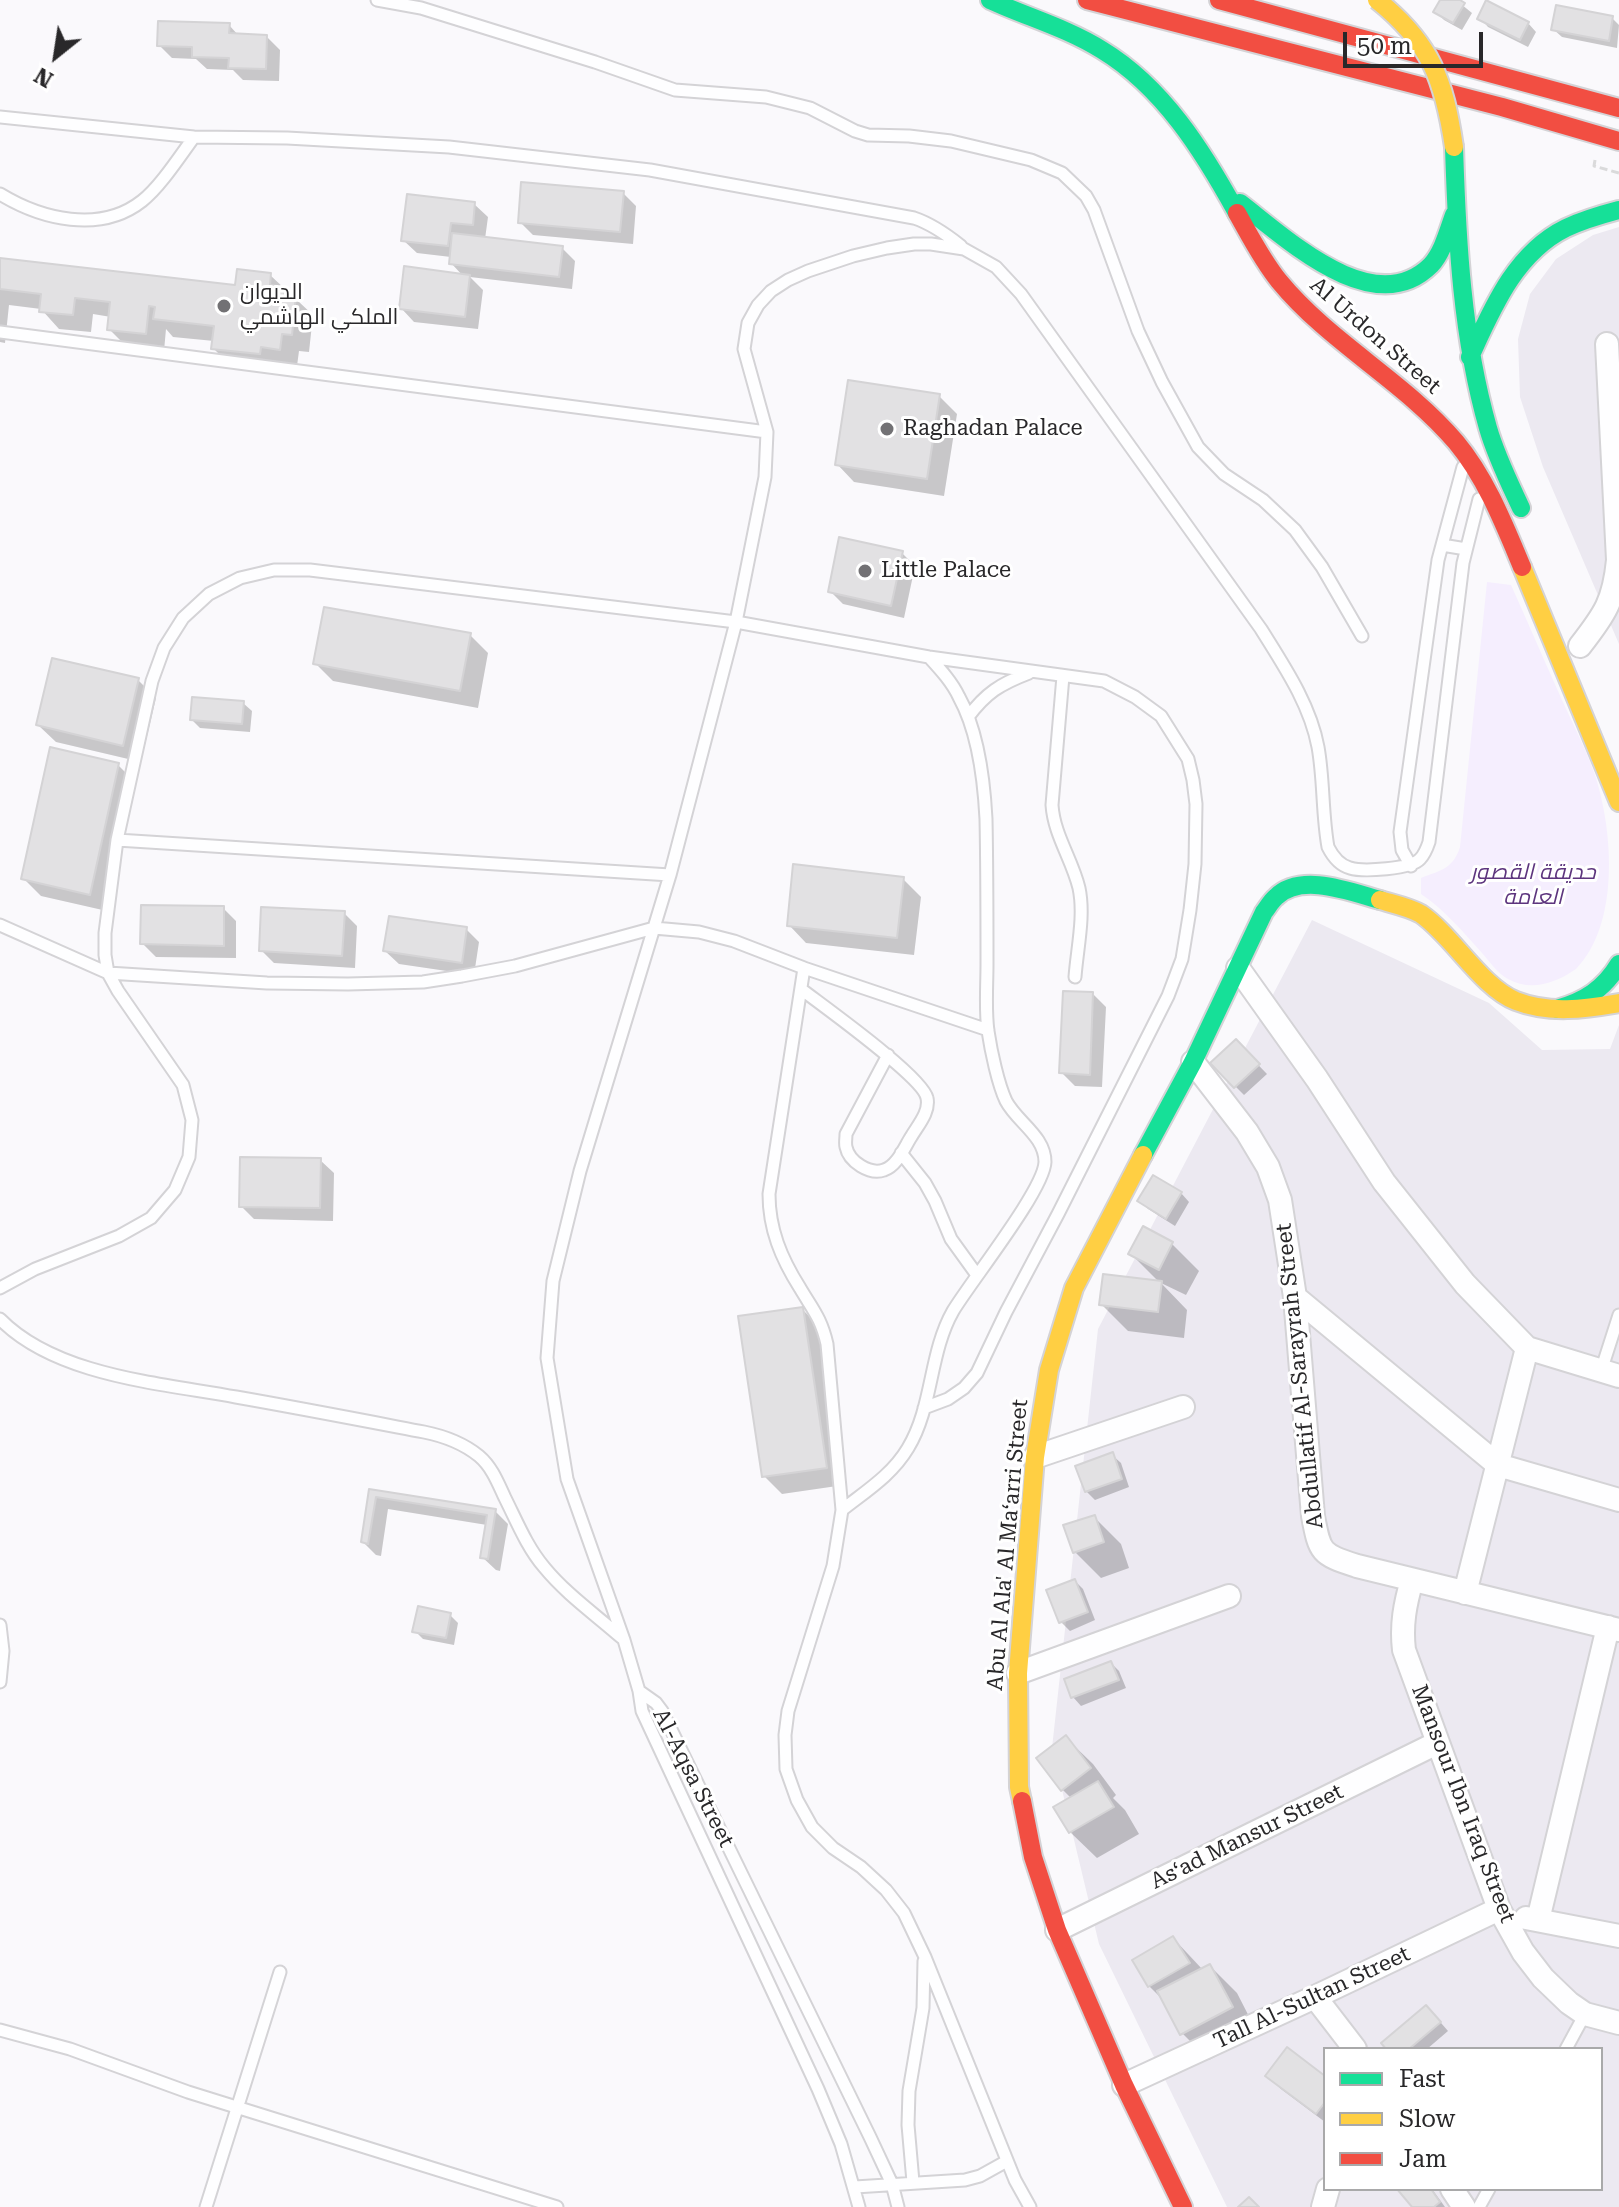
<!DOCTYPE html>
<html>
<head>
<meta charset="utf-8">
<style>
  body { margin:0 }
  #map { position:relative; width:1619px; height:2207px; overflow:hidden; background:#faf9fc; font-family:"Roboto Serif",serif }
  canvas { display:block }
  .legend { position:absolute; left:1323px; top:2047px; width:280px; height:144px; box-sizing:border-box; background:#fff; border:2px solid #a9a9aa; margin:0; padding:10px 14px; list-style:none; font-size:24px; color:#29282a }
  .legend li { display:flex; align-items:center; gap:16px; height:40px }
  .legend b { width:40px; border:2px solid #a9a9aa }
  .north { position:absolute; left:16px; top:16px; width:80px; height:80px; -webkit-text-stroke:6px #fff; paint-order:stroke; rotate:210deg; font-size:22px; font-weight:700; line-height:32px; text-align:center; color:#29282a }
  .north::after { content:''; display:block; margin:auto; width:28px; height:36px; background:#29282a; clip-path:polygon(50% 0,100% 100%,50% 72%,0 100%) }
  .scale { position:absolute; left:1343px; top:32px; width:140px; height:36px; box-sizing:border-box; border:4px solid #29282a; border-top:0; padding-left:10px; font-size:24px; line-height:28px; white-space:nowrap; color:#29282a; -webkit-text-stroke:6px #fff; paint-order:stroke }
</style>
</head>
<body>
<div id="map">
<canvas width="1619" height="2207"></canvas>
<ul class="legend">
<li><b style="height:10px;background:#16e098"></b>Fast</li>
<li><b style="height:10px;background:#ffcf43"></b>Slow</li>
<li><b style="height:10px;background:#f24e42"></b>Jam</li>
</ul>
<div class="north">N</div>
<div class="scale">50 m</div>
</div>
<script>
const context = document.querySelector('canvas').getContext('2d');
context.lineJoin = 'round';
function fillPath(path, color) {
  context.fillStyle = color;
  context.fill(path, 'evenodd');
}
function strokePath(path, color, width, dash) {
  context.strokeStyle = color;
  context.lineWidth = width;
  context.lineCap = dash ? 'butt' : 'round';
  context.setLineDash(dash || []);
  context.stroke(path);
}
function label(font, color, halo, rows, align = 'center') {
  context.font = font + ' "Roboto Serif",Cairo,serif';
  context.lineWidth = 6;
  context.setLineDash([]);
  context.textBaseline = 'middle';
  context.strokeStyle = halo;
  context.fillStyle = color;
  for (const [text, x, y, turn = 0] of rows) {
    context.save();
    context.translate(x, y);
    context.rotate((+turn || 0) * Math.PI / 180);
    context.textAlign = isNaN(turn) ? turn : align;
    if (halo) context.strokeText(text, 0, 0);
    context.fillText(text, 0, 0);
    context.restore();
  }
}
fillPath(new Path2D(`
  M1619,227V644L1543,467L1520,397L1518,339L1530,294L1556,259L1593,235Z
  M1312,920L1489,1003L1542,1050L1610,1049L1619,1025V2207H1227L1099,1944L1052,1748L1098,1329ZM1325,2049H1601V2189H1325Z`), '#ece9f1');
fillPath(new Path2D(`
  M1487,582L1511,585C1527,620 1542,656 1558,691C1570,719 1585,746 1595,775C1614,834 1619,925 1576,969C1556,983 1531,992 1508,979C1498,974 1490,962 1482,953C1463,932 1445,910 1421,894V878C1441,870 1453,869 1460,847Z`), '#f5eefe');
fillPath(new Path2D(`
  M1442,0H1456L1472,13L1462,30L1444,20L1436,12Z
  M1480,18L1528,23L1536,32L1528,47L1488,27Z
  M1612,18L1619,25L1617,48L1562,37L1553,29Z
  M229,25L239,36L267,37L280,50L279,81L243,80L233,70L207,69L196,59L172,58L159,45Z
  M623,193L636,206L633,244L533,235L520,222Z
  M474,204L488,217L485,239L562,248L575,261L572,289L470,277L483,290L478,329L414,322L401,308L463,276L451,263V257L417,253L403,240Z
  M0,260L237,287L270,275L313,315L309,352L299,351L297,366H231L213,348L214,341L173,337L166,329L164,351L127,347L109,329L111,317L93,314L91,332L59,329L41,309L9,305L5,343L0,342Z
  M939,396L957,414L944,496L854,482L837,464Z
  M902,553L915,566L904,618L843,604L830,591Z
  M470,635L488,653L478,708L333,681L316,664Z
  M138,680L156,698L141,762L56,742L38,725Z
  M243,703L252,711L250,732L200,728L192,720Z
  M118,765L136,783L107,911L41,896L23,878Z
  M903,879L921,897L914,955L806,943L789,925Z
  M223,908L236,921V958L156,957L142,943Z
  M344,913L357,926L355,968L274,963L261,950Z
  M466,929L479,942L474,975L399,964L385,951Z
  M1093,994L1106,1007L1102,1087L1075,1086L1061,1072Z
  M1236,1042L1267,1074L1244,1095L1213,1064Z
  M320,1160L334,1173L333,1221L254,1219L241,1206Z
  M1181,1193L1189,1202L1175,1226L1148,1209L1140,1201Z
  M1144,1229L1172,1244L1199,1271L1186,1295L1161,1283L1187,1310L1184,1338L1128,1331L1101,1304L1160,1283L1131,1254Z
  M802,1309L820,1327L844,1485L782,1494L764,1476Z
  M1112,1455L1121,1463L1129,1487L1095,1500L1086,1491Z
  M371,1491L495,1511L508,1524L500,1571L496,1570L482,1557L487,1525L388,1509L381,1556L376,1555L363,1542Z
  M1094,1517L1121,1544L1129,1568L1101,1578L1074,1551Z
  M1075,1581L1083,1589L1095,1620L1070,1631L1061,1622Z
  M450,1615L458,1623L454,1645L423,1639L415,1631Z
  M1111,1663L1119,1671L1126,1688L1081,1706L1073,1697Z
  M1066,1738L1093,1764L1116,1795L1113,1798L1125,1810L1139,1834L1097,1858L1070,1832L1072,1799L1062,1789Z
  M1173,1938L1203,1970L1210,1966L1237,1993L1258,2034L1209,2060L1182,2033L1166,2003L1149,1986Z
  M1435,2016L1448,2031L1427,2049H1388Z
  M1268,2076L1325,2078V2122L1281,2089Z
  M1399,2189H1432L1445,2207H1415Z`), '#0003');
const building = new Path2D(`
  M1440,0H1460L1465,3L1453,23L1433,12Z
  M1486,0L1529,22L1520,40L1477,19Z
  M1556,5L1613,16L1609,41L1551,30Z
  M158,21L230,23L229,33L267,35L266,69L228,68L229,58L192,57V47L157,46Z
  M521,182L624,191L620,232L518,223Z
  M407,194L475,202L473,225L451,223L448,246L401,241Z
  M452,233L563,246L559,277L449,264Z
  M0,258L235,285L237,269L271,273L270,285L284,287V294L296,295L292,335L282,334L280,350L261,347L260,354L211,349L214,326L153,319L155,307L149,306L146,334L107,330L110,302L75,298L73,315L39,312L41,294L0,289Z
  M404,266L470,275L465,317L399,309Z
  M848,380L940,394L927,479L835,465Z
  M839,537L903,551L891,606L828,592Z
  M324,607L471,633L460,691L313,664Z
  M52,658L139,678L123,746L36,725Z
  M192,697L244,701L242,724L190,720Z
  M50,747L119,763L90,895L21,879Z
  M793,864L904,877L897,938L787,926Z
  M141,905L224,906V946L140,944Z
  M261,907L345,911L342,956L259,951Z
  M389,916L467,927L462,963L383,951Z
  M1063,991L1093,992L1090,1075L1059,1073Z
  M1236,1039L1260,1064L1234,1088L1210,1063Z
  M240,1157L321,1158L320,1208L239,1207Z
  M1153,1175L1182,1192L1166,1219L1137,1201Z
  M1143,1226L1173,1242L1159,1270L1128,1254Z
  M1103,1274L1162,1281L1158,1312L1099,1305Z
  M803,1307L827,1468L762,1477L738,1316Z
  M1113,1452L1122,1479L1085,1492L1075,1466Z
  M369,1489L496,1509L488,1559L480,1558L487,1515L376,1497L368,1544L361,1542Z
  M1095,1515L1104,1542L1073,1553L1063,1525Z
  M1075,1579L1088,1612L1059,1623L1046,1590Z
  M418,1606L451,1613L446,1638L412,1632Z
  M1111,1661L1119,1680L1071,1698L1064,1679Z
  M1066,1735L1091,1768L1061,1791L1036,1758Z
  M1098,1781L1114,1807L1069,1833L1053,1807Z
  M1173,1936L1190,1963L1148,1987L1132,1960Z
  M1210,1964L1233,2007L1180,2035L1157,1991Z
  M1426,2005L1441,2022L1409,2049H1386L1381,2043Z
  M1287,2047L1325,2076V2102L1316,2114L1265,2076Z
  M1397,2189H1431L1440,2202L1434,2207H1412Z
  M1249,2197L1259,2207H1238Z`);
fillPath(building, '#e2e1e3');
strokePath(building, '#d4d3d5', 2);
const lane = new Path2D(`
  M377,0L421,8L595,62L675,90L766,97L810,108L855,131L868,135L909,136L951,141L1031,160L1062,173L1086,196L1094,210L1138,331L1162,382L1198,447L1224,474L1263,500L1295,530L1322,567L1362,636
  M0,117L194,137L287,138L449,147L650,170L914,218C932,224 946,234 961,246
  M0,194C41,219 100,234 142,201C160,187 180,156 194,137
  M0,332L767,432
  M1442,545L1466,549
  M1063,676L1052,805C1054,835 1072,859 1079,888C1085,916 1077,949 1075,977
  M968,717C986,693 1000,684 1029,673
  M117,840L670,875
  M1411,866L1402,850L1400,832L1438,560L1463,467
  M0,925L108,973L267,983L348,984L423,982L462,976L515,966L654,928L699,932L734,941L804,968L988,1030
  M804,968L769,1194C769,1229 781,1258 800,1288C813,1310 821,1318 827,1344L842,1510L833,1566L788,1711L785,1735L786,1769L797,1800L812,1827L833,1848L861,1867L886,1890L904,1913L925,1957L1015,2180L1030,2207
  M801,989C823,1006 923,1077 927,1098C930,1112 918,1125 911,1137C904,1148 897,1166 884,1170C870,1175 849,1162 846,1147C845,1143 846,1139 846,1134L888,1055
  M901,1153L925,1183L935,1201L951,1239L977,1275
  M0,1288L35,1269L119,1236L151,1218L175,1190L189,1157L192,1120L183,1085L118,991L108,973L105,955V933L117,840L152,681L164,648L183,618L209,594L240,578L274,570H310L736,622L929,657L1104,681L1135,697L1161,716L1188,759L1193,780L1196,804L1195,864L1190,910L1182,959L1168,996L1058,1214L1006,1312L977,1373L964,1388L948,1399L924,1408
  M0,1319C56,1376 160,1383 236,1397C299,1408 361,1420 424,1432C444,1436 463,1443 479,1456C492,1467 498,1483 505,1498C517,1522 527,1547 544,1567C566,1594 596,1615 622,1638
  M1601,1371L1619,1315
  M842,1510C866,1491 892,1475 908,1448C933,1407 929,1353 953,1311C971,1281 1044,1190 1045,1162C1045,1136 1017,1122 1006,1101C998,1084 991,1051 988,1031C985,1010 987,986 987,964C987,916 987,867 986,819C984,780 978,731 959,697C952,682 940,669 929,657
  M0,1625L3,1651L0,1682
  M639,1691L656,1703L662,1711L870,2137L892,2184L898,2207
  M0,2030L70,2049L188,2092L557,2207
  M1566,2049L1585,2014
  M913,2182L908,2125L909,2091L923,2008L924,1961
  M855,2187L965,2180L980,2176L1007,2161
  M206,2207L280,1972
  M859,2207L841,2144L818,2089L642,1711L639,1691L624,1640L567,1479L547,1358L553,1281L580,1171L670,875L736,622L765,477L767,432L744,349L748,323L758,305L771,291L788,280L808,271L853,256L887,248L914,244H931L964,249L996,267L1021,294L1261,629C1284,666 1310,704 1318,747C1324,780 1322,814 1328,847C1333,857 1339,865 1350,868C1363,872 1411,869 1420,859C1424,855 1427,848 1429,842L1463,563L1479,499
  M1479,2207L1489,2189`);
const street = new Path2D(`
  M1580,646C1605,614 1614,601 1618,560L1607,344
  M1238,968L1317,1079L1384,1182L1465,1284L1527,1348L1619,1376
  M1193,1062L1247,1132L1268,1167L1280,1200L1295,1297L1313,1516C1320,1554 1321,1554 1357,1566L1619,1630
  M1295,1297L1498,1465L1619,1500
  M1035,1457L1183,1407
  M1412,1580C1405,1604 1401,1625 1404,1650L1499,1909L1523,1952L1543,1978L1569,2003L1585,2014L1619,2023
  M1465,1593L1527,1348
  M1018,1673L1229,1596
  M1526,1918L1619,1936
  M1538,1920L1608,1627
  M1057,1930L1437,1743
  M1315,1997L1355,2049
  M1124,2085L1315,1997L1499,1909
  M1452,2189L1464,2207
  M1323,2207L1328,2189`);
const fast = new Path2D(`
  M990,0C1027,17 1067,28 1102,50C1163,87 1203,151 1237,213
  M1454,147C1457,242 1462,337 1488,428C1496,456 1509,482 1521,508
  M1240,203C1286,238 1374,322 1431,265C1443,252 1448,231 1454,215
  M1470,357C1492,309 1515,253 1566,228C1583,220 1600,215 1619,210
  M1557,1009C1585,1001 1604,989 1619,964
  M1143,1155L1193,1062L1264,912C1268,907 1271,901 1276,897C1301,872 1351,892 1380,900`);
const slow = new Path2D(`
  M1522,567L1619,802
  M1380,900C1393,904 1409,907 1421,914C1453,936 1481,987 1516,1001C1549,1014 1585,1009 1619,1003
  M1022,1801L1019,1787L1018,1673L1035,1457L1049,1370L1074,1288L1143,1155`);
const jam = new Path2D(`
  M1087,0L1502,107L1619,141
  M1219,0L1619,108
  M1237,213C1250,236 1262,260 1279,281C1330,343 1404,381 1456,442C1486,478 1504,524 1522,567
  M1022,1801L1033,1857L1057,1930L1124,2085L1183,2207`);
strokePath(lane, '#d4d3d6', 15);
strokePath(street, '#d4d3d6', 26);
strokePath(fast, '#d4d3d6', 22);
strokePath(slow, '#d4d3d6', 22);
strokePath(jam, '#d4d3d6', 22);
strokePath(new Path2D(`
  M1595,160L1594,166L1619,173`), '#dadadb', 3, [8, 4]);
strokePath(lane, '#fefeff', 11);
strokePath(street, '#fefeff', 22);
strokePath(fast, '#16e098', 18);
strokePath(slow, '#ffcf43', 18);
strokePath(jam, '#f24e42', 18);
const slowBridge = new Path2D(`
  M1377,0C1431,43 1444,80 1454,147`);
strokePath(slowBridge, '#d4d3d6', 22, []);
strokePath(slowBridge, '#ffcf43', 18);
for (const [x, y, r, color] of [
  [224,306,8,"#727174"],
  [887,429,8,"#727174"],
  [865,571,8,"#727174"]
]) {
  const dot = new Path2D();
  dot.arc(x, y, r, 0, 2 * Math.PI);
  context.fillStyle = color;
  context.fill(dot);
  strokePath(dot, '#fff', 3);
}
label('22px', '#29282a', '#fff', [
  ["الديوان",240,293],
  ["الملكي الهاشمي",240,318],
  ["Raghadan Palace",903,429],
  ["Little Palace",881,571]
], 'left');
label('22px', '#29282a', '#fff', [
  ["Al Urdon Street",1375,336,41],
  ["Abdullatif Al-Sarayrah Street",1300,1376,-96],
  ["Abu Al Ala' Al Maʻarri Street",1008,1545,-85],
  ["Al-Aqsa Street",693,1778,63],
  ["Mansour Ibn Iraq Street",1463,1804,69],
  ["Asʻad Mansur Street",1247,1837,-26],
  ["Tall Al-Sultan Street",1312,1998,-25]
]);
label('italic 22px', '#5d357e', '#fff', [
  ["حديقة القصور",1533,873],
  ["العامة",1533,898]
]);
</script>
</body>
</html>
